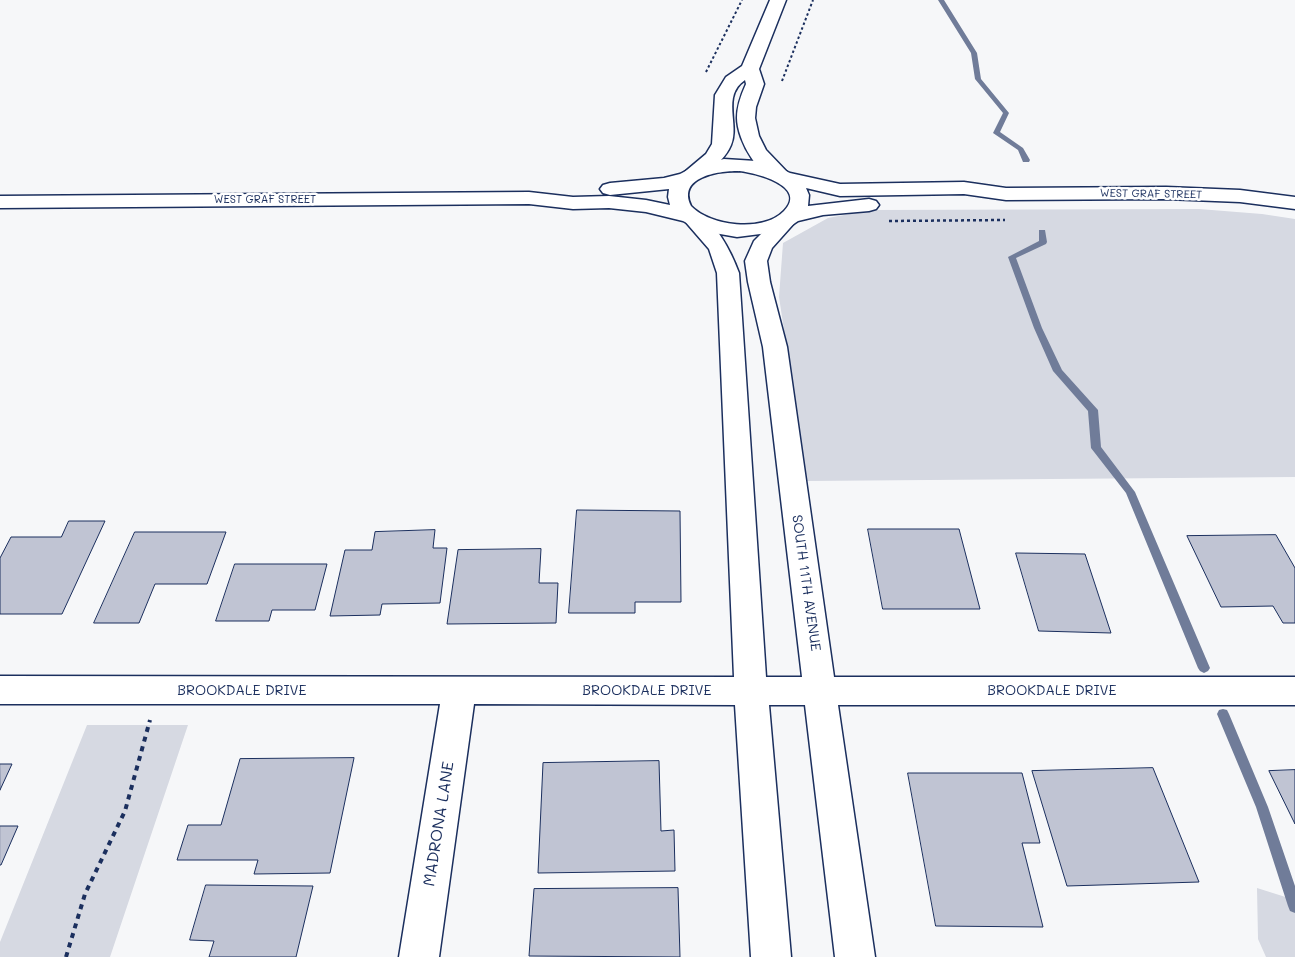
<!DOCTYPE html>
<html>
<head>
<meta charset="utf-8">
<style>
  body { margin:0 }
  canvas { display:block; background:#f6f7f9 }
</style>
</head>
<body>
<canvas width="1295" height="957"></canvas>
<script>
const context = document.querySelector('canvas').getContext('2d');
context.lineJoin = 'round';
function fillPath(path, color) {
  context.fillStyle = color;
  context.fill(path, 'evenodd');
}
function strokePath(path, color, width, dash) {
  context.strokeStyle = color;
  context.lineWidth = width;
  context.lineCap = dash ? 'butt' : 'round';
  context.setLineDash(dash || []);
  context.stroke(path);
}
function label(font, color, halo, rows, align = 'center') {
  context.font = font + ' Mali,sans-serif';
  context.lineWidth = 5;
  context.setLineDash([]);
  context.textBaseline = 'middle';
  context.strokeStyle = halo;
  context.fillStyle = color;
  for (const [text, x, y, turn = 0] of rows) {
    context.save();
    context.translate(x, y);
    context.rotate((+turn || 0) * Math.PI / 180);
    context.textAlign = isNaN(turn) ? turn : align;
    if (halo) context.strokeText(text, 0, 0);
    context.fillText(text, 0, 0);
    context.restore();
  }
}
fillPath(new Path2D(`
  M1199,209L1262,214L1295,219V477L807,481L779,297L783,243L828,218L871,210Z
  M87,725H188L110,957H0V942Z
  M1257,888L1295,900V957H1266L1258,939Z`), '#d6d9e2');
fillPath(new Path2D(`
  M938,0H944L977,53L981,79L1009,113L1000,132L1023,148L1030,160L1029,162H1023L1018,150L993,133L1003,113L975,79L971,53Z
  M1039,230H1045L1047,242L1046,244L1016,258L1042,328L1062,370L1098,410L1101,447L1135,492L1210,668L1208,671L1204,673L1200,671L1198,668L1126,493L1091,448L1088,411L1053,371L1034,328L1008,257L1039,241Z
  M1223,709L1227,710L1229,714L1268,807L1295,886V913L1290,911L1288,906L1256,807L1217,714L1219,710Z`), '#707c99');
const building = new Path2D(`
  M577,510L680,511L681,602H635V613H569Z
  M69,521H105L62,614H0V558L11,537H61Z
  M868,529H959L980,609H883Z
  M435,530L433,548H447L440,603L382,604L380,615L330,616L345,550H372L375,532Z
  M135,532H226L207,584H155L139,623H94Z
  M1276,535L1295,568V623H1283L1273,606L1221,607L1187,536Z
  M541,549L539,583H558L556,623L447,624L458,550Z
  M1016,553L1085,554L1111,633L1039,631Z
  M235,564H327L315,610H272L269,621H216Z
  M354,758L330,873L254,874L258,860H177L188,825H221L240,759Z
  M659,761L661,831L674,830L675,871L538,873L543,763Z
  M0,764H12L0,790Z
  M1153,768L1199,882L1067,886L1032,771Z
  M1295,770V824L1269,771Z
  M908,773H1022L1040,843H1022L1043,927L936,926Z
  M0,826H18L1,865H0Z
  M206,885L313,886L296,957H209L214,941L190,940Z
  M678,888L680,957L529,956L534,889Z`);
fillPath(building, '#c0c4d3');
strokePath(building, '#1b2f5e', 1);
const minor = new Path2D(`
  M694,213C715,218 732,254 739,273L766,677H802L763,347L748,282L745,261L754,241L779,216L786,214L793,216L797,220L772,248L767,261L770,282L787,347L834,677H1295V705H838L875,957H835L805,705H769L791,957H751L735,705L474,704L439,957H399L440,704H0V676L734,677L717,273L709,249L683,219L687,215Z`);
const tertiary = new Path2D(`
  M770,0H786L759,69L764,84L756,107L755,118L759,136L766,150L789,174L786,178C761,185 737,140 737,118C737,106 741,95 746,84L745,80C721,96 740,125 731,145C726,157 717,164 708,171C700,178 695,182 684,179L681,175L706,154L712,144L715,95L726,77L742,66Z`);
const secondary = new Path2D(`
  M724,159L756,161L775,166L790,173L840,184L964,182L1006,188L1166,187L1240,190L1295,197V209L1240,202L1166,199L1006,200L964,194L840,196L806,188L809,195L808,206L869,199L876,201L879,205L876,209L869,211L823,215L798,221L789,227L776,232L737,237L703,231L683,221L646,212L609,208L573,209L529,204L0,208V196L529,192L573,197L609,196L646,200L670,205L668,197L669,189L610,195L603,193L600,189L603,185L610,183L664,178L680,174L696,166ZM738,171C754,172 809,186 784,211C763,233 710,226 691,206C677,177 718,171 738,171Z`);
strokePath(minor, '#1b2f5e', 3);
strokePath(tertiary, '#1b2f5e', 3);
strokePath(secondary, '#1b2f5e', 3);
strokePath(new Path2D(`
  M706,72L742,0
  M782,81L813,0`), '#1b2f5e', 2, [2.5, 2.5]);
strokePath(new Path2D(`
  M889,221L1005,220`), '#1b2f5e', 2.5, [3, 3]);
strokePath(new Path2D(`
  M66,957L85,894L125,811L150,720`), '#1b2f5e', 4, [5, 5]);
fillPath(minor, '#fff');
fillPath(tertiary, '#fff');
fillPath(secondary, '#fff');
label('11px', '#1b2f5e', '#fff', [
  ["WEST GRAF STREET",1151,194,1],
  ["WEST GRAF STREET",265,200]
]);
label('14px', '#1b2f5e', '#fff', [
  ["SOUTH 11TH AVENUE",806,583,82],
  ["BROOKDALE DRIVE",242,691],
  ["BROOKDALE DRIVE",647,691],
  ["BROOKDALE DRIVE",1052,691]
]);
label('16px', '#1b2f5e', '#fff', [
  ["MADRONA LANE",439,824,-81]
]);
</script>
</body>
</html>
